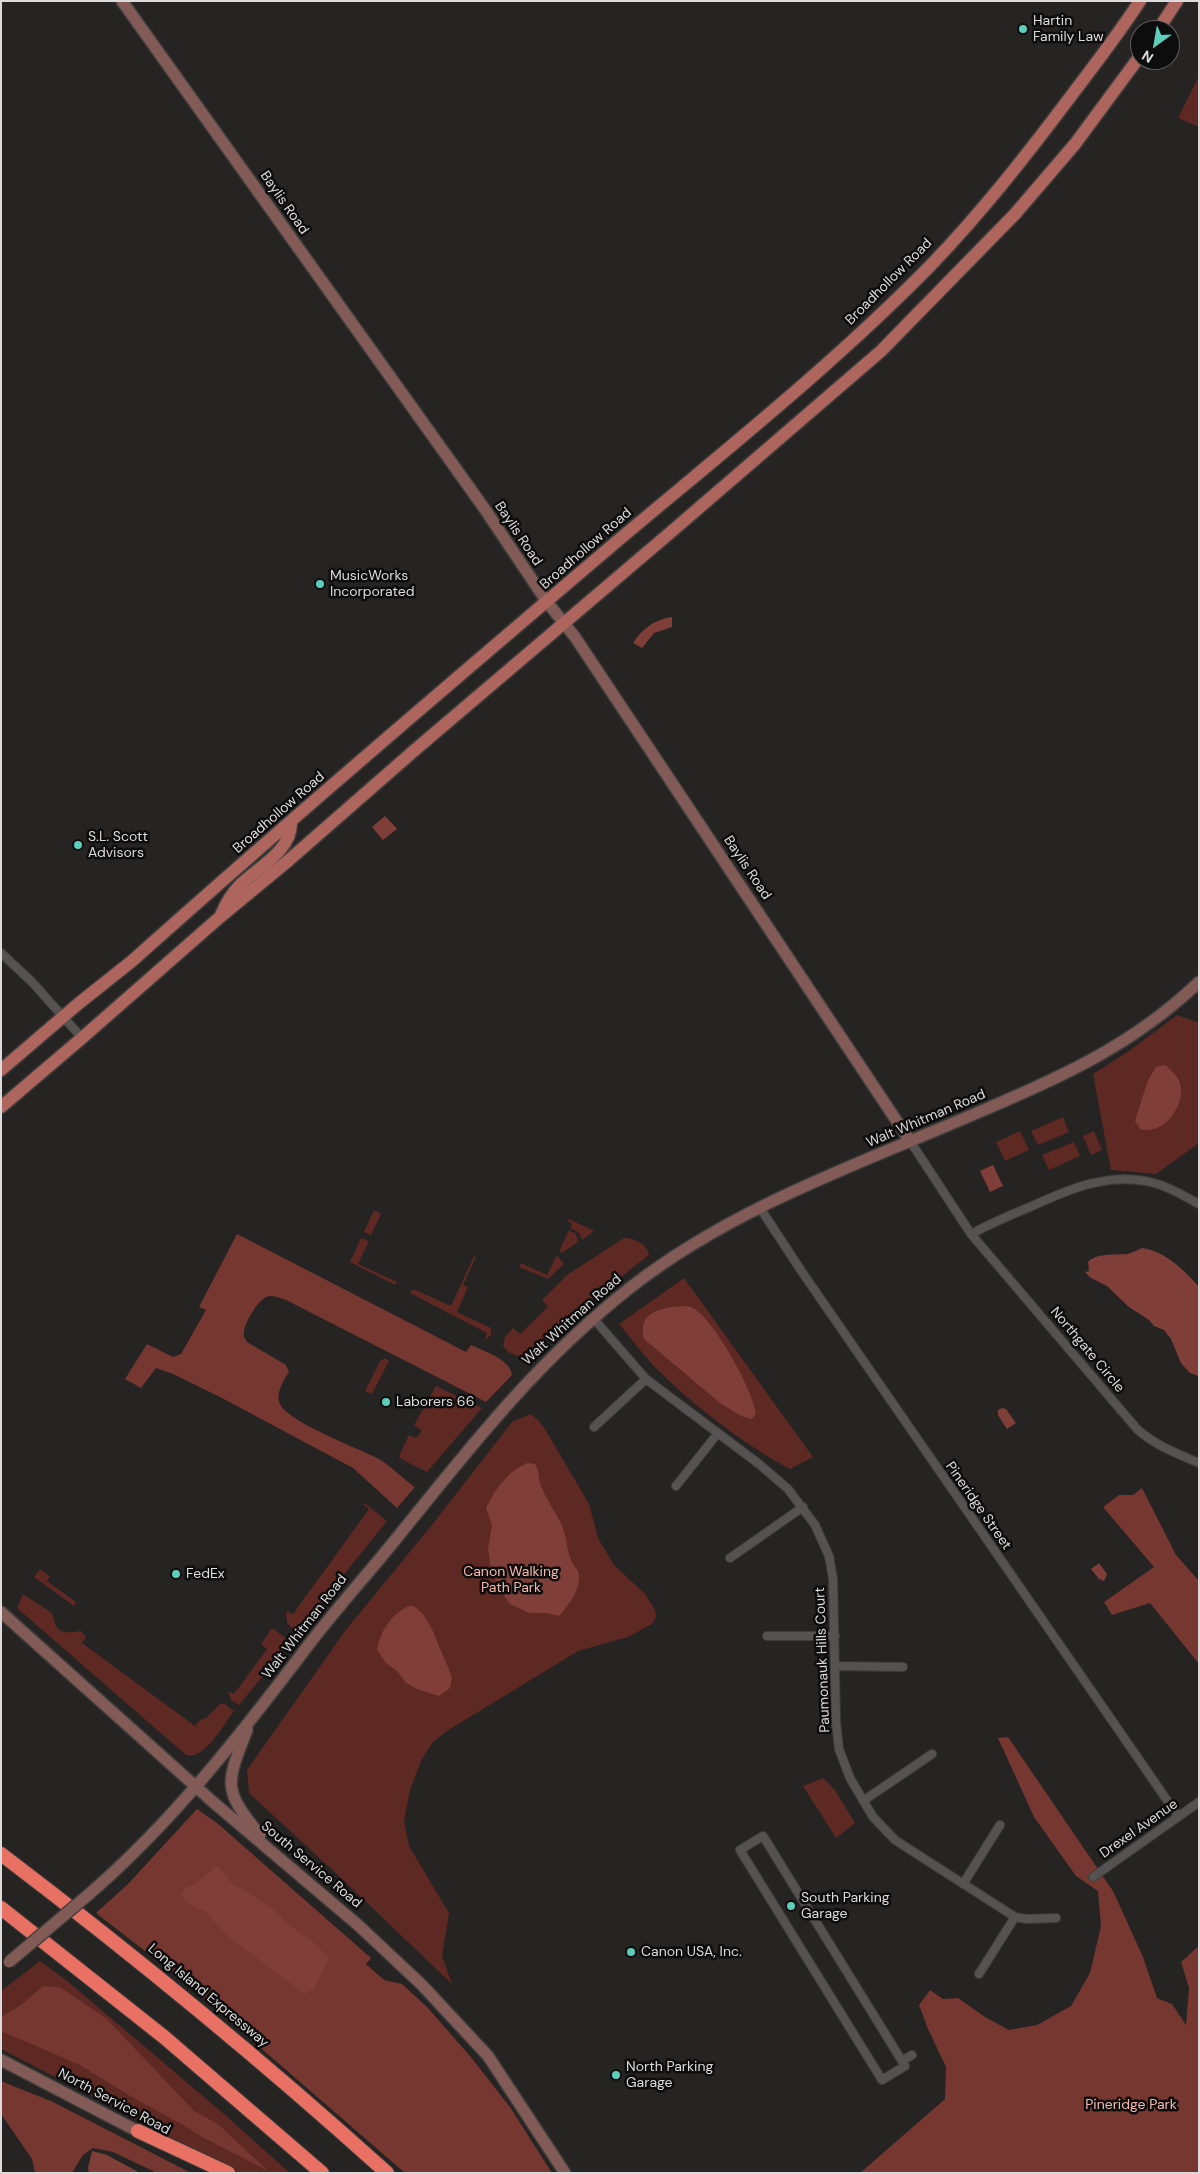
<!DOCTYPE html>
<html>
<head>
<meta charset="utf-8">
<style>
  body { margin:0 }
  #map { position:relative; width:1200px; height:2174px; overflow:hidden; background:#262323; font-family:"DM Sans",sans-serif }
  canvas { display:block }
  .frame { position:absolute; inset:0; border:2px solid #dcdada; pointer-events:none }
  .north { position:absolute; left:1130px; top:20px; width:50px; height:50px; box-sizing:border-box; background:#0e0d0d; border:1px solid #605f5f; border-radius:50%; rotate:212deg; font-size:14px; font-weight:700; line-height:20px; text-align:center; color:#dcdada }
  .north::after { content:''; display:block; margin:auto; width:18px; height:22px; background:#5dceb9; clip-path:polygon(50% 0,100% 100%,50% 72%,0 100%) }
</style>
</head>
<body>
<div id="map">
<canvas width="1200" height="2174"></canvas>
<div class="frame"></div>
<div class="north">N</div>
</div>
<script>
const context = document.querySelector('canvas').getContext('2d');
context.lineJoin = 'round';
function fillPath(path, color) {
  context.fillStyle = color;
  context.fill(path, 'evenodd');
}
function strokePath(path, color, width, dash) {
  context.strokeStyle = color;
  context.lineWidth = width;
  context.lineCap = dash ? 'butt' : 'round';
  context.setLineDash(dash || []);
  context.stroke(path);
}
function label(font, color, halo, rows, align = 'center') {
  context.font = font + ' "DM Sans",sans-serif';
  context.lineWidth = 5;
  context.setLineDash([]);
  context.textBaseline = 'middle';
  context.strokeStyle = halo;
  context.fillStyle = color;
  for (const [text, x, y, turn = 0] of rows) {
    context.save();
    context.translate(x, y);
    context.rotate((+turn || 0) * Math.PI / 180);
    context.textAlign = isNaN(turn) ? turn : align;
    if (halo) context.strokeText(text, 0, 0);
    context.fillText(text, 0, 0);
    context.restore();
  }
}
fillPath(new Path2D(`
  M1199,76V127L1178,118Z
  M1177,1015L1199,1023V1143L1156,1174L1111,1170L1093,1074L1129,1051Z
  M1063,1117L1069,1132L1038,1145L1031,1131Z
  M1020,1131L1029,1150L1005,1161L996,1142Z
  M1094,1131L1102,1150L1091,1155L1083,1136Z
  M1074,1142L1080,1156L1049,1170L1042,1155Z
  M374,1210L381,1214L371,1235L364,1232Z
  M569,1219L594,1231L582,1240L579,1233L570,1228L572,1224L568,1221Z
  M569,1230L576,1234L578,1242L562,1253L559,1251Z
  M361,1238L369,1241L358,1264L397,1282L395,1285L350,1262Z
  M624,1238C635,1238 647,1244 649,1255L608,1287L546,1340L527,1360L508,1352L503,1346L505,1337L513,1328L520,1334L548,1307L542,1300L567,1275Z
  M557,1255L564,1264L548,1279L519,1267L521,1263L547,1275Z
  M474,1256L476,1257L463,1285L468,1287L457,1312L491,1328V1335L485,1340L487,1333L410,1293L413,1289L451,1306Z
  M684,1278L813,1457L790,1469C743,1444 690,1403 653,1365C641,1352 630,1337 619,1324Z
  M385,1358L389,1361L372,1394L365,1391L380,1361Z
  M436,1386L482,1408L427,1472L401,1459L399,1456L409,1435L416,1438L420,1434L421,1430L414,1425Z
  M530,1414L538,1420L545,1429L589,1504L598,1538L614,1565L645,1594L655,1610L656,1617L652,1624L628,1637L578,1651L447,1731L433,1742L422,1759L410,1790L404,1821L409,1846L449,1913L442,1956L452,1984L341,1878L249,1793L247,1770L345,1631L431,1526L512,1422Z
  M363,1504H366L387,1521L297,1633L287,1623L286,1611L293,1614L369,1509Z
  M40,1569L50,1576L47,1581L76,1602L74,1606L34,1577Z
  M23,1594L52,1613C57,1633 60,1634 81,1631L86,1637L82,1643L195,1726L200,1720L206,1718L220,1704H225L234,1711C224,1724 204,1761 186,1755L17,1608Z
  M272,1628L291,1642L239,1705L231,1700L228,1691L234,1694L267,1649L261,1644Z
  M823,1778L835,1790L855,1823L836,1838L803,1786Z
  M40,1961L66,1980L223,2113L290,2173H240L1,2049V1991Z`), '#5e2823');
fillPath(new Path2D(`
  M237,1234L466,1352L471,1345C484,1351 510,1359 512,1375L486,1402L286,1300C280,1298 272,1294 266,1297C257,1302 246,1321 244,1331C243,1336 245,1339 247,1342L286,1365L289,1372C284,1380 275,1394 280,1404C289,1423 361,1449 381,1460C393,1468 403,1479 415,1487L397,1508L353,1468L220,1397L173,1374L156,1368L141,1388L125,1379L147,1344L173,1357L181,1354L206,1310L199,1307Z
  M1142,1488L1176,1555L1199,1581V1664L1150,1603L1112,1615L1104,1602L1154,1567L1103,1507L1119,1495H1133Z
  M1008,1737L1113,1891L1143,1957L1157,1998L1172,2004L1186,2025L1189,1988L1181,1962L1199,1946V2173H860L945,2099L946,2067L928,2029L919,2005L930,1990L943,1999L958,1998L985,2017L1009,2030L1037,2025L1071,2006L1090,1973L1101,1926L1098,1891L1076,1876L1034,1817L998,1738Z
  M197,1809L217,1823L371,1958L366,1964L384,1980L402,1984L427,2007L470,2056L510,2107L552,2173H405L181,1979L96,1913L128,1884Z
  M43,1986L60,1987L107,2019L194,2111L218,2124L268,2171L202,2137L183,2125L130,2096L80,2065L1,2031V2017L21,2005Z
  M1,2081L53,2102L191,2173H157L113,2152L93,2148L83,2155L72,2173H35L32,2159L1,2114Z`), '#753730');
fillPath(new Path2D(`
  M672,617V627L654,633L642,648L633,643C643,628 654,620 672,617Z
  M385,816L397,829L383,840L372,827Z
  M1165,1065C1171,1070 1177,1075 1180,1083C1186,1106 1163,1136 1140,1129L1135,1121L1148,1080L1156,1067Z
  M993,1165L1003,1186L990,1192L980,1171Z
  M1142,1248C1165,1251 1184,1270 1199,1287V1376L1190,1373L1181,1363L1171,1339L1164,1330L1154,1326L1149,1320L1129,1307L1107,1286L1091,1278L1085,1272L1089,1271L1088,1262C1096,1253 1115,1255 1127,1254C1131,1253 1138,1250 1142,1248Z
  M671,1307C677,1307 685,1305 691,1307C712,1315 754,1392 756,1414L752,1419L741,1416L720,1403L644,1339C639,1316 652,1311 671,1307Z
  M1002,1408L1006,1409L1016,1423L1007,1429L998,1415V1410Z
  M527,1463L535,1464C540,1472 538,1478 541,1486C547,1501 557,1514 563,1528C567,1539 567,1552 572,1562C575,1568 580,1571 579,1579C578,1593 568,1606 559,1616L546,1613H529L510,1604L499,1588L491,1569L488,1549L492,1525L486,1508C496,1488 507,1472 527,1463Z
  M1099,1563L1107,1574L1104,1581L1099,1579L1091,1569Z
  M408,1606H414L423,1614L432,1629L452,1677L450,1688L439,1696L417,1689L406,1683L397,1671L386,1663L377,1650C380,1631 391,1615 408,1606Z
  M216,1866L220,1868L234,1886L242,1889L277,1912L289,1925L314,1943L329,1958L313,1989L305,1994L226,1935L206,1912L187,1903L181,1895L186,1887L194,1885Z
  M92,2151L107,2155L140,2173H89L88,2168Z`), '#7f3f38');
const street = new Path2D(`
  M1,953L32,982L82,1038
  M910,1141L971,1234L1137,1429C1156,1446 1176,1453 1199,1463
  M760,1208L802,1272L1178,1816
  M971,1234C990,1224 1010,1215 1030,1207C1069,1189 1110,1171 1154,1183C1170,1187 1184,1196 1199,1204
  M593,1318L646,1379L759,1464L788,1489L815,1525L829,1556L833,1579L836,1722L839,1749L850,1778L873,1817L895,1840L1015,1917L1027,1919L1056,1918
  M594,1427L646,1379
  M676,1486L718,1433
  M730,1558L803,1507
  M767,1636H835
  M835,1666L903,1667
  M863,1801L932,1754
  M1093,1877L1199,1802
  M963,1884L1000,1825
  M979,1974L1015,1917
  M902,2061L905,2066L882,2080L740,1850L763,1836L902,2061L912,2055`);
const secondary = new Path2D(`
  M122,1L484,508L547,602L575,637L910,1141
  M1,1612L213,1802L358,1925L422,1985L488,2056L565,2173
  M247,1730C226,1784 222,1789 260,1835
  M88,1895C172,1823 241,1734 307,1647C335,1610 367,1575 396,1539C471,1446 537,1361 631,1287C736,1205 865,1162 986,1109C1066,1075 1135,1043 1199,982
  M1,2060L145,2135`);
const primary = new Path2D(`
  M1158,30L1177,1
  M221,915C226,903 231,894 240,885C258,867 292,851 291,822
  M1,1070L78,1004L132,961C291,819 453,681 615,543C722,453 833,365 931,265C983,211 1029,152 1074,92C1097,62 1119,33 1140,1
  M1,1107L82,1038L220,917L289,860L416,749L671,532L881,351L1015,214L1075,144L1140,56`);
const highway = new Path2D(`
  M1,1854C134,1955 263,2061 387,2173
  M1,1908L164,2037L322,2173
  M138,2131L228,2173`);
strokePath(street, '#403e3d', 10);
strokePath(secondary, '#403e3d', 14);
strokePath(primary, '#403e3d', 15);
strokePath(highway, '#403e3d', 16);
strokePath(street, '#565252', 8);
strokePath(secondary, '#825b57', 11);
strokePath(primary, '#ae655d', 12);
strokePath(highway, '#e87164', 14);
const secondaryBridge = new Path2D(`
  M9,1962L88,1895`);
strokePath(secondaryBridge, '#403e3d', 14, []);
strokePath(secondaryBridge, '#825b57', 11);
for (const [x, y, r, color] of [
  [1023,29,5,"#5dceb9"],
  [320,584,5,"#5dceb9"],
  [78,845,5,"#5dceb9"],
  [386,1402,5,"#5dceb9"],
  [176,1574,5,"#5dceb9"],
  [791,1906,5,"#5dceb9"],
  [631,1952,5,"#5dceb9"],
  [616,2075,5,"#5dceb9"]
]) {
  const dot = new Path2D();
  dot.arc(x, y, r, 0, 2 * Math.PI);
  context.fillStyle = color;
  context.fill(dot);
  strokePath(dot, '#0e0d0d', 2);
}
label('14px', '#dcdada', '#0e0d0d', [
  ["Hartin",1033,21],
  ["Family Law",1033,37],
  ["MusicWorks",330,576],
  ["Incorporated",330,592],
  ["S.L. Scott",88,837],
  ["Advisors",88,853],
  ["Laborers 66",396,1402],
  ["FedEx",186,1574],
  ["South Parking",801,1898],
  ["Garage",801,1914],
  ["Canon USA, Inc.",641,1952],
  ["North Parking",626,2067],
  ["Garage",626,2083]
], 'left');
label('14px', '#dcdada', '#0e0d0d', [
  ["Baylis Road",284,203,55],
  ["Broadhollow Road",889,282,-45],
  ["Baylis Road",518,534,56],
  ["Broadhollow Road",586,549,-41],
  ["Broadhollow Road",279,813,-41],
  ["Baylis Road",747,868,56],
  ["Walt Whitman Road",926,1119,-23],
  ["Walt Whitman Road",572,1320,-42],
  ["Northgate Circle",1087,1350,50],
  ["Pineridge Street",978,1506,55],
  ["Walt Whitman Road",305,1627,-52],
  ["Paumonauk Hills Court",823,1660,-92],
  ["Drexel Avenue",1139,1829,-35],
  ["South Service Road",311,1865,40],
  ["Long Island Expressway",208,1996,40],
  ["North Service Road",114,2102,28]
]);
label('14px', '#f4b8af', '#0e0d0d', [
  ["Canon Walking",511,1572],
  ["Path Park",511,1588],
  ["Pineridge Park",1131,2105]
]);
</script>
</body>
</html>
